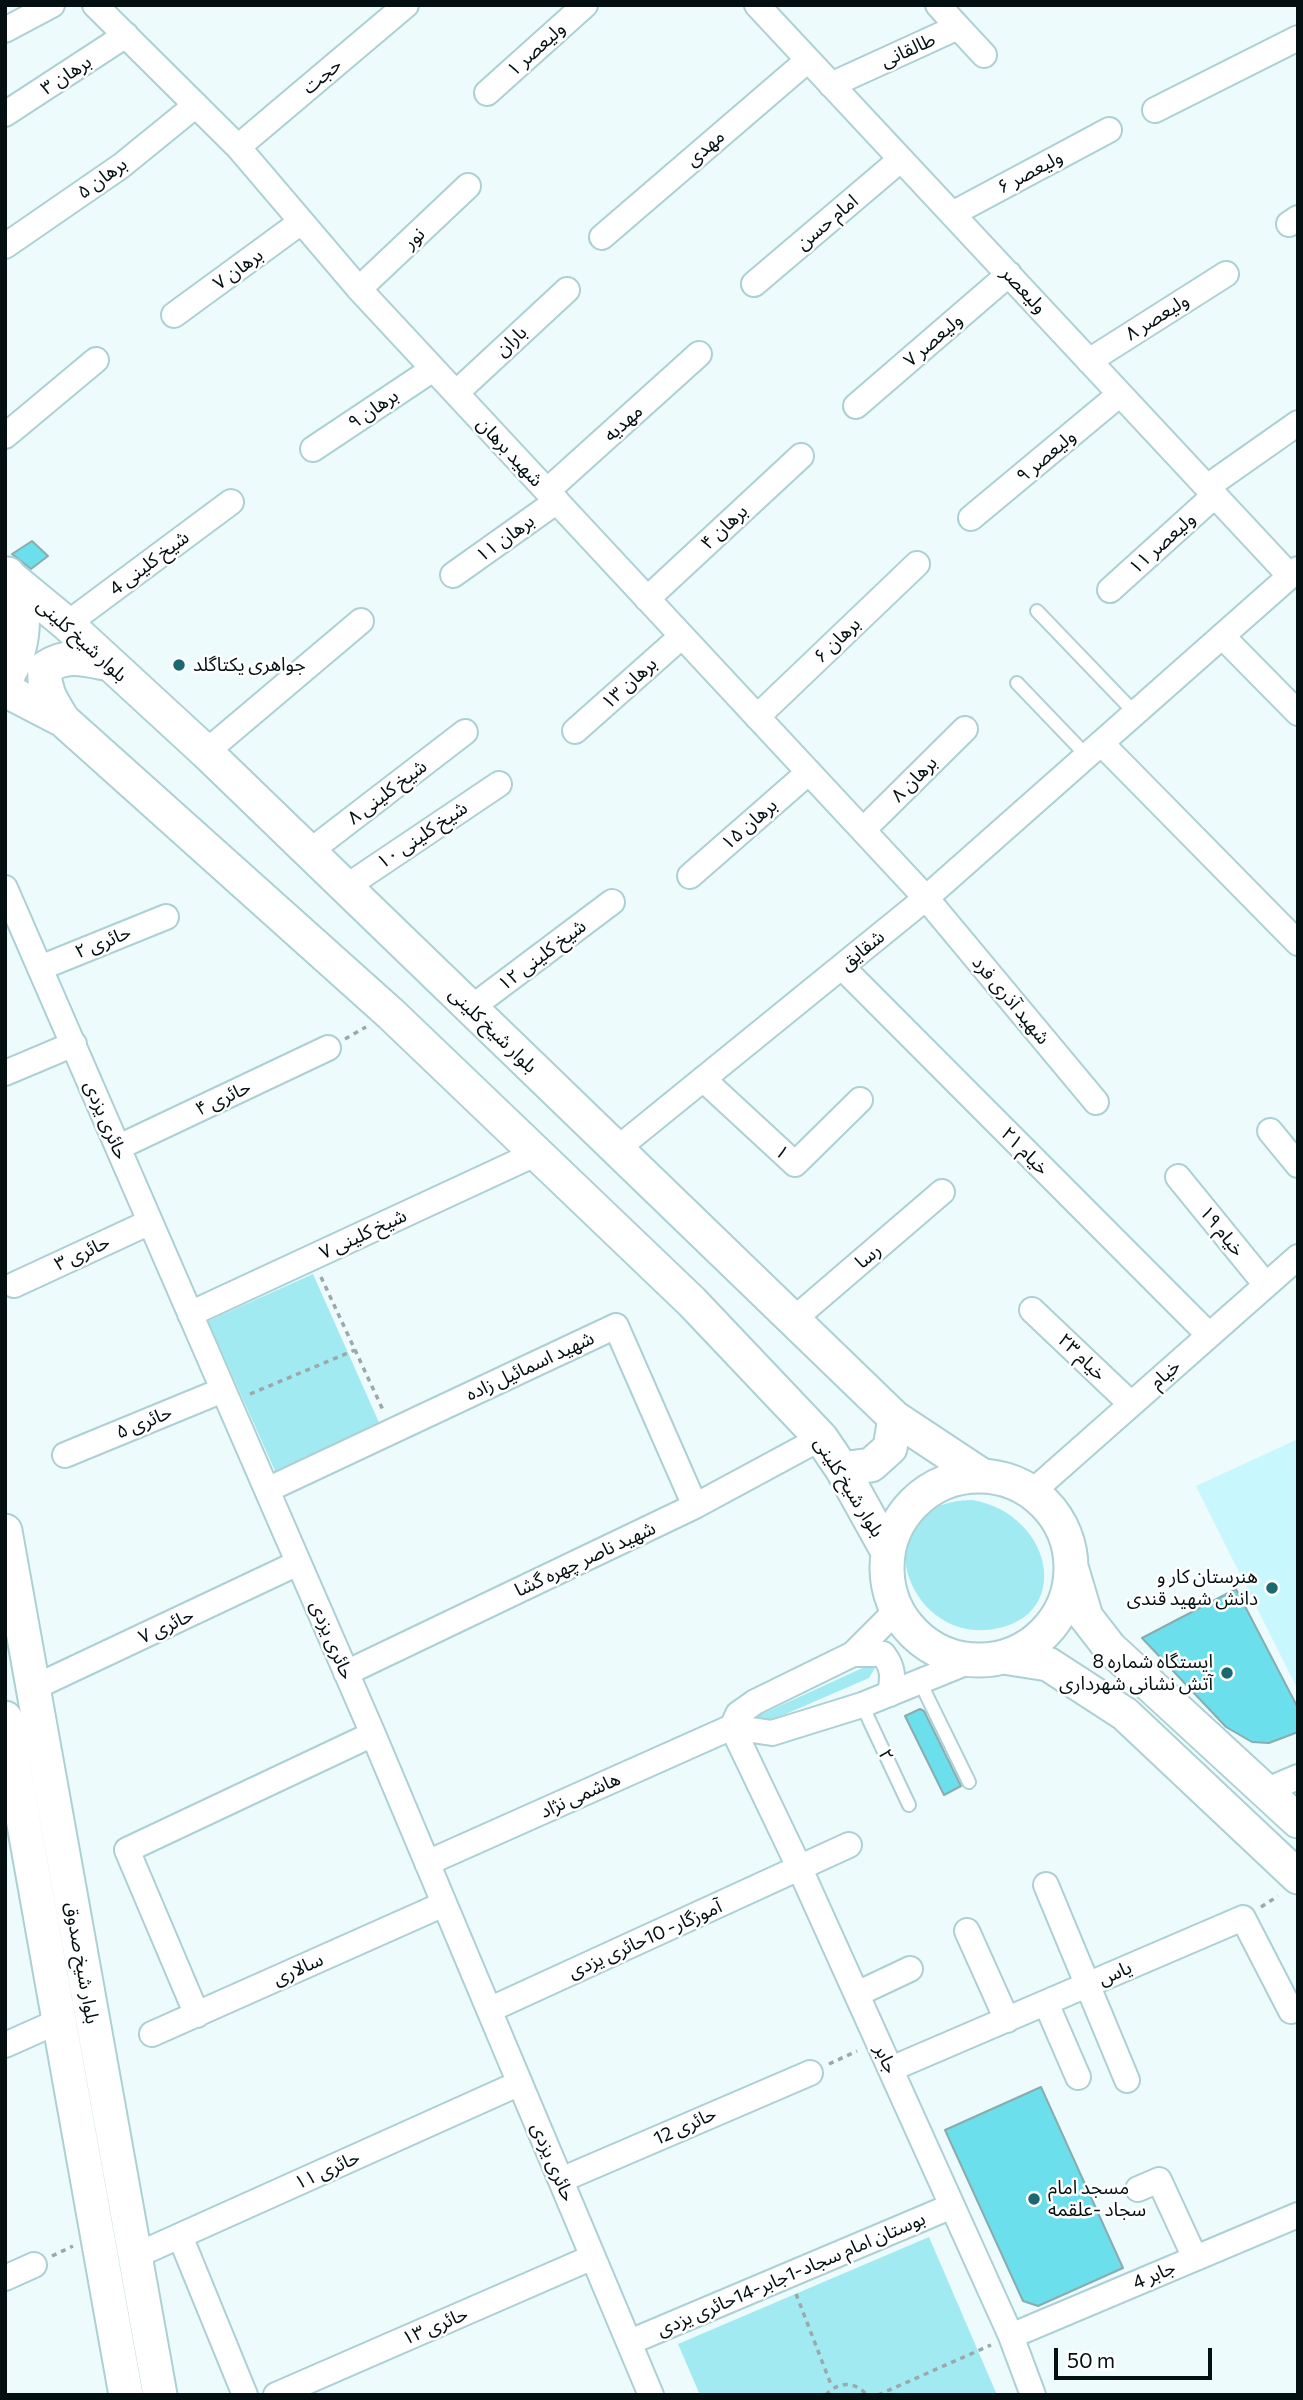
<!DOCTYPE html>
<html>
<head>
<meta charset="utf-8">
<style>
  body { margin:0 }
  #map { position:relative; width:1303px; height:2400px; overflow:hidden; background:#edfbfd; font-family:Commissioner,sans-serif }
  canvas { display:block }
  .frame { position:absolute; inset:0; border:7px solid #030f11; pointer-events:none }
  .scale { position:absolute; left:1054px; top:2348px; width:158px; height:32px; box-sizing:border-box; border:4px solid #030f11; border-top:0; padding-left:9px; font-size:21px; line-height:24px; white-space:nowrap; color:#030f11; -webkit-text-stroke:5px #fff; paint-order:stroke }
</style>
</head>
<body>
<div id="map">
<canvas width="1303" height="2400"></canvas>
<div class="frame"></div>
<div class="scale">50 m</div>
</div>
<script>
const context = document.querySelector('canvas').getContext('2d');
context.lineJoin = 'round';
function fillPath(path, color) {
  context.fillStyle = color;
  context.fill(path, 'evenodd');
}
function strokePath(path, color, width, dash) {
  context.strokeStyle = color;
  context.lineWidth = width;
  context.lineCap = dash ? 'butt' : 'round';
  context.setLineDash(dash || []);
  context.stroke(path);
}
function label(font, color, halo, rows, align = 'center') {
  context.font = font + ' Commissioner,"Noto Sans Arabic",sans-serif';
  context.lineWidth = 5;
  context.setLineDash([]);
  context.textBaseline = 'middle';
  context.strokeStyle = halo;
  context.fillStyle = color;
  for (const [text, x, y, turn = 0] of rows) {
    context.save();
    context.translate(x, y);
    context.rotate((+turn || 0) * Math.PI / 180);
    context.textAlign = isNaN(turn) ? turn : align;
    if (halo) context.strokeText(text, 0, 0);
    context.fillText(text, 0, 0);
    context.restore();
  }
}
fillPath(new Path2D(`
  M1298,1439V1690L1196,1486Z`), '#c8f8fd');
fillPath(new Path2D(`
  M313,1274L381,1427L276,1473L208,1321Z
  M972,1500C1056,1514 1075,1624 985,1630C903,1636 862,1502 972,1500Z
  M869,1665L875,1668L869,1678L751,1729V1719Z
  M929,2237L997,2395H700L678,2344Z`), '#a2eaf1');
const building = new Path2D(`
  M32,541L48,556L31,569L12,554Z
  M1236,1589L1298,1708V1732L1269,1743L1252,1742L1226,1727L1142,1638Z
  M920,1709L924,1711L961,1786L944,1795L905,1716Z
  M1041,2087L1123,2268L1038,2306L1023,2301L945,2130Z`);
fillPath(building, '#6bdfeb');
strokePath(building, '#89acb0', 2);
const lane = new Path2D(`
  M1037,611L1135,713
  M1017,683L1087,756
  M920,1682L969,1782
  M862,1705L909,1805`);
const street = new Path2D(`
  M95,5L238,147L359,289L926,898L1096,1102
  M757,5L1290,576
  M958,27L984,55
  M5,30L52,5
  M831,85L958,27L938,5
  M487,93L585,5
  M1155,110L1298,38
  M5,114L126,35
  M238,147L406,5
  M952,214L1109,130
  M1289,224L1298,218
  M602,237L808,60
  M5,246L121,166L196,105
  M754,284L900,160
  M359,289L468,186
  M174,315L301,222
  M1089,361L1226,274
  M456,393L567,290
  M856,406L1009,274
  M5,436L96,360
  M313,449L433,369
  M1207,487L1298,423
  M547,491L699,354
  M971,518L1120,394
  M453,575L557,501
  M1110,590L1214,496
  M647,599L801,456
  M67,624L231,502
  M1222,636L1298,713
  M757,717L917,564
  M575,731L682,636
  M1101,743L1298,943
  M206,752L361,621
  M863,830L965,729
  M309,852L465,732
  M690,876L809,772
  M346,887L499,784
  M5,888L373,1734L651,2395
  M842,967L1209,1335
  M40,968L166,917
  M471,1008L612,902
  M5,1073L74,1044
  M703,1079L795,1164L860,1100
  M1270,1131L1298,1165
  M119,1147L328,1048
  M617,1149L926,898L1298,569
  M1178,1177L1266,1285
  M14,1285L150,1222
  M1032,1310L1131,1404
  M190,1314L535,1154
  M793,1320L942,1192
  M65,1455L223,1390
  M267,1490L616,1326L695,1506
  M1032,1492L1298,1257
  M853,1654H883C894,1668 893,1677 890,1694
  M346,1673L695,1506L821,1438
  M33,1688L298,1563
  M732,1727L800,1869L1011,2336L1033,2395
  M732,1727L772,1733L862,1705L973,1660
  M732,1727L738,1714L755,1702L853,1654L896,1611
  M1265,1791L1298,1777
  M427,1863L732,1727
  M1046,1885L1127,2080
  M967,1931L1007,2020
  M857,1994L910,1969
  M1046,2003L1078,2077
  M489,2010L849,1845
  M197,2015L127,1850L373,1734
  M152,2034L444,1904
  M5,2045L59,2021
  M891,2069L1243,1918L1291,2011
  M561,2180L810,2073
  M1138,2189L1159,2180L1195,2258
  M180,2236L245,2395
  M135,2256L520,2083
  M5,2278L34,2265
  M1011,2336L1298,2215
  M630,2342L952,2206
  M276,2395L593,2257`);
const secondary = new Path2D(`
  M10,577L67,624L206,752L895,1418L981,1475
  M5,680C25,648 30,606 8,574
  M5,690L63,720L391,1014L692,1302L821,1438L842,1469L887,1550
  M63,720C52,702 43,690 45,668C66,653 85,659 109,664
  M842,1469L871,1465L890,1448L895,1418
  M887 1568a92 92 0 1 1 184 0a92 92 0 1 1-184 0Z
  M5,1531L160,2395
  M1072,1570L1086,1617L1110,1648L1298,1821
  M1003,1657L1048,1664L1125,1714L1298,1877
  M5,1718L126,2395`);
strokePath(lane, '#acd0d4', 16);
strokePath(street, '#acd0d4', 28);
strokePath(secondary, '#acd0d4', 37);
strokePath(new Path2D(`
  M345,1039L366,1027
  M321,1277L383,1410
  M250,1394L355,1350
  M1261,1907L1278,1896
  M829,2064L857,2051
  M52,2256L73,2246
  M796,2294L832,2387
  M826,2395C838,2381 855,2381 867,2395
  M878,2395L991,2345`), '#9ca9ab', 3.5, [5, 5]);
strokePath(lane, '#fff', 12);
strokePath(street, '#fff', 24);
strokePath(secondary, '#fff', 33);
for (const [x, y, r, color] of [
  [179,665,7,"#1c6870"],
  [1272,1588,7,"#1c6870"],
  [1227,1673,7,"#1c6870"],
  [1034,2199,7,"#1c6870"]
]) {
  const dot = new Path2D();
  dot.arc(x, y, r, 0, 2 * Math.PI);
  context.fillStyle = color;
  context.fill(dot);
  strokePath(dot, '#fff', 2.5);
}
label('19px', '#030f11', '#fff', [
  ["ولیعصر ۱",536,49,-42],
  ["طالقانی",908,50,-24],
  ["برهان ۳",66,75,-33],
  ["حجت",322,76,-40],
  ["مهدی",705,148,-41],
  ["ولیعصر ۶",1030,172,-28],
  ["برهان ۵",102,178,-36],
  ["امام حسن",827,222,-40],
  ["نور",414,238,-43],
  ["برهان ۷",238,269,-36],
  ["ولیعصر",1024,290,47],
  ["ولیعصر ۸",1157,317,-32],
  ["ولیعصر ۷",933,340,-41],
  ["باران",511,341,-43],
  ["برهان ۹",373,409,-34],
  ["مهدیه",623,423,-42],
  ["شهید برهان",510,452,47],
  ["ولیعصر ۹",1046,456,-40],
  ["برهان ۴",724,527,-43],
  ["برهان ۱۱",505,538,-36],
  ["ولیعصر ۱۱",1162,543,-42],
  ["شیخ کلینی 4",149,563,-37],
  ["بلوار شیخ کلینی",82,640,42],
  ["برهان ۶",837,640,-44],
  ["برهان ۱۳",629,683,-42],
  ["برهان ۸",914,779,-45],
  ["شیخ کلینی ۸",387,792,-37],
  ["برهان ۱۵",749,824,-41],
  ["شیخ کلینی ۱۰",422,835,-34],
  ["حائری ۲",103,942,-22],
  ["شقایق",862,950,-39],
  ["شیخ کلینی ۱۲",542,955,-37],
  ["شهید آذری فرد",1011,1000,50],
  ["بلوار شیخ کلینی",493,1030,44],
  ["حائری ۴",223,1098,-25],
  ["حائری یزدی",106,1120,67],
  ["خیام ۲۱",1025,1151,45],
  ["۱",782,1152,43],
  ["خیام ۱۹",1222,1231,51],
  ["شیخ کلینی ۷",363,1234,-25],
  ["حائری ۳",82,1253,-25],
  ["رسا",868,1256,-41],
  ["خیام ۲۳",1082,1357,44],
  ["شهید اسمائیل زاده",530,1366,-25],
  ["خیام",1165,1374,-42],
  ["حائری ۵",144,1422,-22],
  ["بلوار شیخ کلینی",849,1487,58],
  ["شهید ناصر چهره گشا",585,1559,-25],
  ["حائری ۷",166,1626,-25],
  ["حائری یزدی",332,1640,67],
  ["۲",886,1755,65],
  ["هاشمی نژاد",580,1795,-24],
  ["آموزگار- 10حائری یزدی",645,1939,-24],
  ["بلوار شیخ صدوق",82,1963,80],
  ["سالاری",298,1969,-24],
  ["یاس",1115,1973,-23],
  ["جابر",886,2059,66],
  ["حائری 12",685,2126,-24],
  ["حائری یزدی",553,2162,67],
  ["حائری ۱۱",327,2170,-24],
  ["بوستان امام سجاد-1جابر-14حائری یزدی",791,2274,-23],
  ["جابر 4",1154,2275,-23],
  ["حائری ۱۳",435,2326,-23]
]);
label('19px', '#030f11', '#fff', [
  ["جواهری یکتاگلد",193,665],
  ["هنرستان کار و",1258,1577,"right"],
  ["دانش شهید قندی",1258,1599,"right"],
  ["ایستگاه شماره 8",1213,1662,"right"],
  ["آتش نشانی شهرداری",1213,1684,"right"],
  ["مسجد امام",1048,2188],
  ["سجاد -علقمه",1048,2210]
], 'left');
</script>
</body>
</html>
